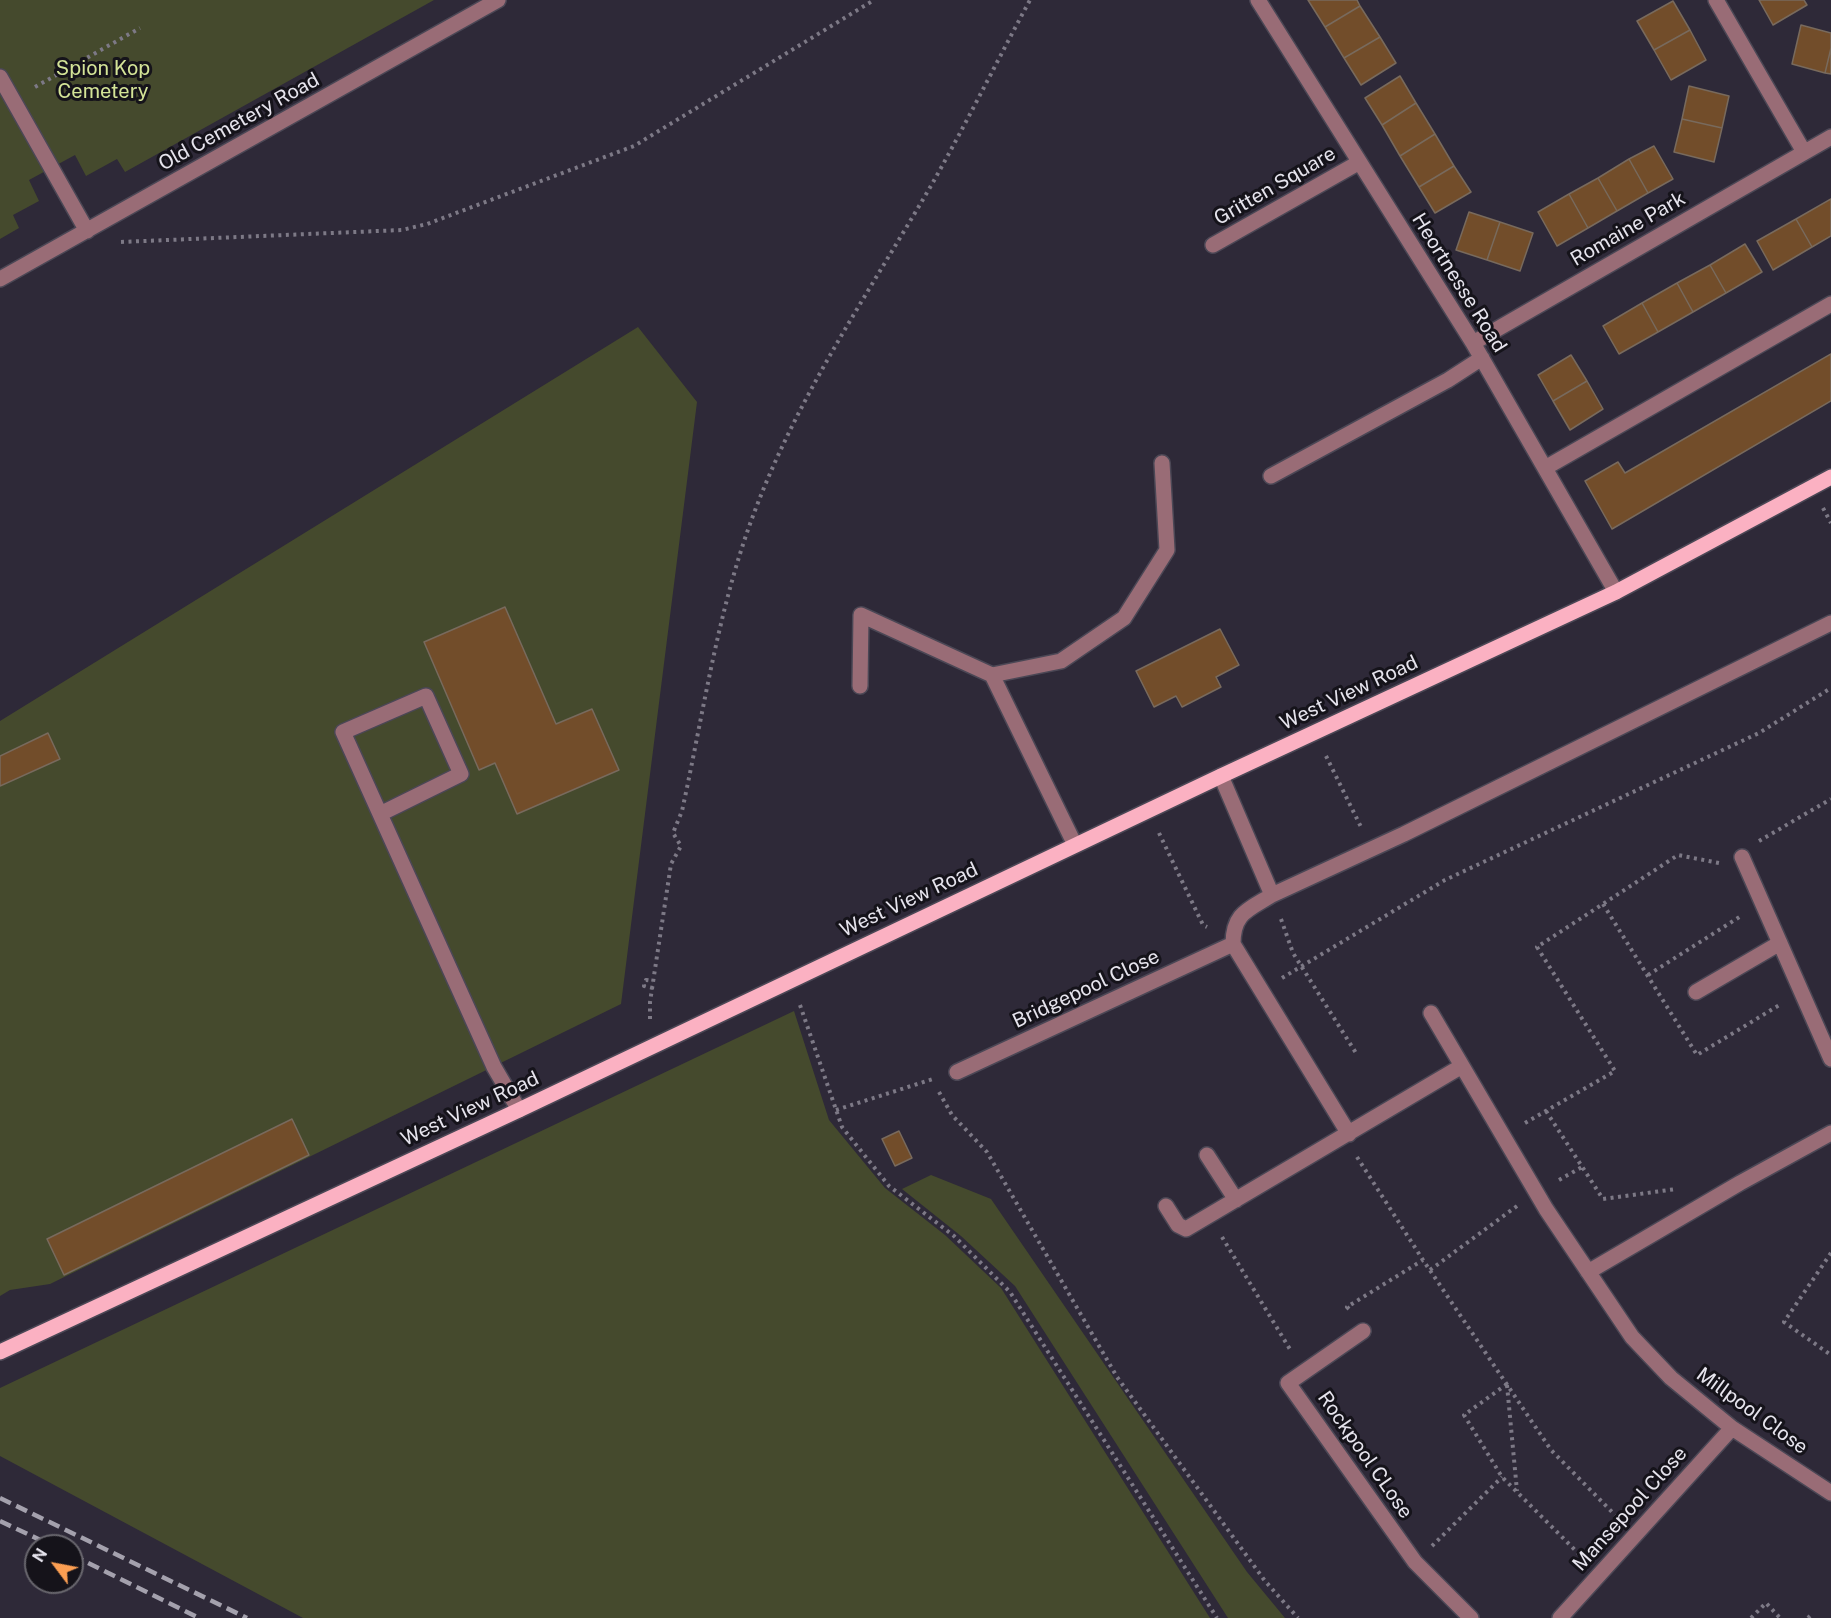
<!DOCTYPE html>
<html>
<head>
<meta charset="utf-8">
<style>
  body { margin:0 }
  #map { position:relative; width:1831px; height:1618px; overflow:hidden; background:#2e2938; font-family:"Public Sans",sans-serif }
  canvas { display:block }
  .north { position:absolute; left:24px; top:1534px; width:60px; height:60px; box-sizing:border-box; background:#15131a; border:2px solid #69676e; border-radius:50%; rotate:302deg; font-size:16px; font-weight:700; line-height:24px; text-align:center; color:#e6e4ed }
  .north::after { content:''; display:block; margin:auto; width:21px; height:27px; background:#fb9e52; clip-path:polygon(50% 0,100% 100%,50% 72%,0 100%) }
</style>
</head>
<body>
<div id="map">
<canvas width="1831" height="1618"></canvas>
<div class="north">N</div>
</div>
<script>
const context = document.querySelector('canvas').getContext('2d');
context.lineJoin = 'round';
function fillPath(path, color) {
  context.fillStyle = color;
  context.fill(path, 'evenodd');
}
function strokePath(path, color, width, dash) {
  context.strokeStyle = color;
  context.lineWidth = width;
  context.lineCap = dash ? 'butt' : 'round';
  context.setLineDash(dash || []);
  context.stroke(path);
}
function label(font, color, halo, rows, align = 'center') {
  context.font = font + ' "Public Sans",sans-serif';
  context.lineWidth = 6;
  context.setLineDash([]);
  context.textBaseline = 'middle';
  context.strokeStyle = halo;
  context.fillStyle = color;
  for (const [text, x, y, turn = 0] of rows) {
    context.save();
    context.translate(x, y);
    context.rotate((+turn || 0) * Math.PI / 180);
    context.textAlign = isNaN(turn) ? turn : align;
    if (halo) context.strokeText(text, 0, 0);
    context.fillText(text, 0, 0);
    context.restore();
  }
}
fillPath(new Path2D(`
  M0,0H434L125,172L117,159L86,176L75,155L29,180L39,201L13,215L19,228L0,239Z
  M638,327L697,402L621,1004L50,1284L10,1290L0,1296V721Z
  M794,1011L829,1120L885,1188L945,1235L1001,1288L1210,1618H303L0,1456V1388Z
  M931,1175L991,1199L1247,1572L1285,1618H1228L1015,1286L961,1236L902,1189Z`), '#454a2d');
const building = new Path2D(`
  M1308,0H1357L1360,6L1325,27Z
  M1759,0H1804L1807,5L1773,25Z
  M1673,1L1690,30L1654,50L1637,21Z
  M1360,6L1380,37L1344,58L1325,27Z
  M1801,25L1831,33V48L1825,73L1792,64Z
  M1690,30L1706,60L1671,80L1654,50Z
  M1380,37L1396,63L1361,85L1344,58Z
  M1831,48V74L1825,73Z
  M1400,76L1416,103L1382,125L1365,98Z
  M1689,86L1729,96L1722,128L1682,119Z
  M1416,103L1435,134L1400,156L1382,125Z
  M1682,119L1722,128L1714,162L1674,152Z
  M1435,134L1454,166L1419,187L1400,156Z
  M1654,146L1673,179L1648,193L1629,159Z
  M1629,159L1648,193L1617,211L1598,178Z
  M1454,166L1471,192L1435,213L1419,187Z
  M1598,178L1617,211L1588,228L1569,194Z
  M1569,194L1588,228L1557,246L1538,212Z
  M1831,199V236L1812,247L1796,219Z
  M1469,212L1500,222L1487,260L1456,250Z
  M1796,219L1812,247L1773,270L1757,241Z
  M1500,222L1533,233L1520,271L1487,260Z
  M1745,244L1762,272L1726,293L1710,265Z
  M1710,265L1726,293L1693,312L1677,283Z
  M1677,283L1693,312L1658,332L1642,303Z
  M1642,303L1658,332L1619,354L1603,326Z
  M1831,354V401L1612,529L1585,481L1618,462L1625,473Z
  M1571,355L1587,381L1553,401L1538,375Z
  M1587,381L1603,409L1570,430L1553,401Z
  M505,607L556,724L592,709L619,770L517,814L495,763L479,770L424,642Z
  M1220,629L1239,665L1216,677L1221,687L1182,707L1176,696L1154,707L1136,671Z
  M48,733L60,759L0,786V756Z
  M292,1119L309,1155L64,1275L47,1239Z
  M899,1131L912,1158L895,1166L882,1139Z`);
fillPath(building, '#724d2a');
strokePath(building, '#786a5d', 1.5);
const minor = new Path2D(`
  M1258,0L1473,343L1616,592
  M1716,0L1804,152
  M0,77L87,231
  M1213,245L1358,163
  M0,279L498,0
  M1473,343L1831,137
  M1545,468L1831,304
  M1271,476L1448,380L1482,358
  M992,675L1075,845
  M860,686L861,615L992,675L1061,661L1124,618L1167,550L1162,463
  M1221,776L1272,895C1248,910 1233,913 1233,944L1349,1134
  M380,814L461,774L426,696L343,732L494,1067L519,1110
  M1742,857L1831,1059
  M1272,895L1404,834L1831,623
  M1696,992L1780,943
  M1431,1013L1546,1209L1632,1337L1671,1378L1732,1428L1831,1493
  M957,1072L1233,944
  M1207,1155L1236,1200
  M1166,1206L1178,1225L1186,1229L1462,1066
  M1588,1272L1740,1183L1831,1133
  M1363,1331L1288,1383L1415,1562L1471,1618
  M1560,1618L1732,1428`);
const major = new Path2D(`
  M0,1352L519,1110L1221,776L1616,592L1831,477`);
strokePath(minor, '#4b4755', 18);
strokePath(major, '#4b4755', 18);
strokePath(new Path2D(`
  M35,87L140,28
  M121,242L402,230L427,224L634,146L874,0
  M1823,508L1831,523
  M1326,756L1361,827
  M1159,833L1203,925L1207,927
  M1759,841L1831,799
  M1603,904L1697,1055L1781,1004
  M1281,919L1293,953L1356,1053
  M1648,975L1741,916
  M1282,978L1445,880L1759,733L1831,688
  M653,988L644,986L646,980L653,981
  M800,1005L842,1127L889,1186L954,1236L1010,1292L1217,1618
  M650,1019V1002L671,864L681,846L673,833L682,811C703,715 717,616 750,524C794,401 867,296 932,184C966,124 997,61 1030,0
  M939,1092L952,1115L987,1152L1117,1377L1265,1581L1298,1618
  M836,1110L933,1079
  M1546,1111L1603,1199L1676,1189
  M1525,1123L1615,1071L1537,947L1678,855L1719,863
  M1357,1157L1423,1260L1551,1450L1617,1517
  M1559,1180L1582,1167
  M1222,1237L1291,1351
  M1831,1253L1784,1322L1831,1355
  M1430,1270L1517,1206
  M1349,1309L1347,1307L1423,1260
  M1507,1384L1464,1415L1502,1477L1582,1557
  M1507,1385L1517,1491
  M1432,1546L1502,1477
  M1751,1618L1766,1603L1780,1618
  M1808,1618L1810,1616`), '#7d7986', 4, [3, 4.5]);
strokePath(minor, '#996c76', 15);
strokePath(major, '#fbb1c2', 15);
strokePath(new Path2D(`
  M0,1498L247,1618
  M0,1521L53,1546
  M72,1555L199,1618`), '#a4a1ad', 4.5, [12, 6]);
label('20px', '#d4e497', '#15131a', [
  ["Spion Kop",103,69],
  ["Cemetery",103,92]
]);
label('20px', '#e6e4ed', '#15131a', [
  ["Old Cemetery Road",239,122,-29],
  ["Gritten Square",1275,186,-30],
  ["Romaine Park",1628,229,-30],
  ["Heortnesse Road",1459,283,58],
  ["West View Road",1349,693,-25],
  ["West View Road",909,900,-25],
  ["Bridgepool Close",1086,989,-25],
  ["West View Road",470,1109,-25],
  ["Millpool Close",1752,1411,36],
  ["Rockpool CLose",1365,1455,55],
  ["Mansepool Close",1630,1509,-48]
]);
</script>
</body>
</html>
